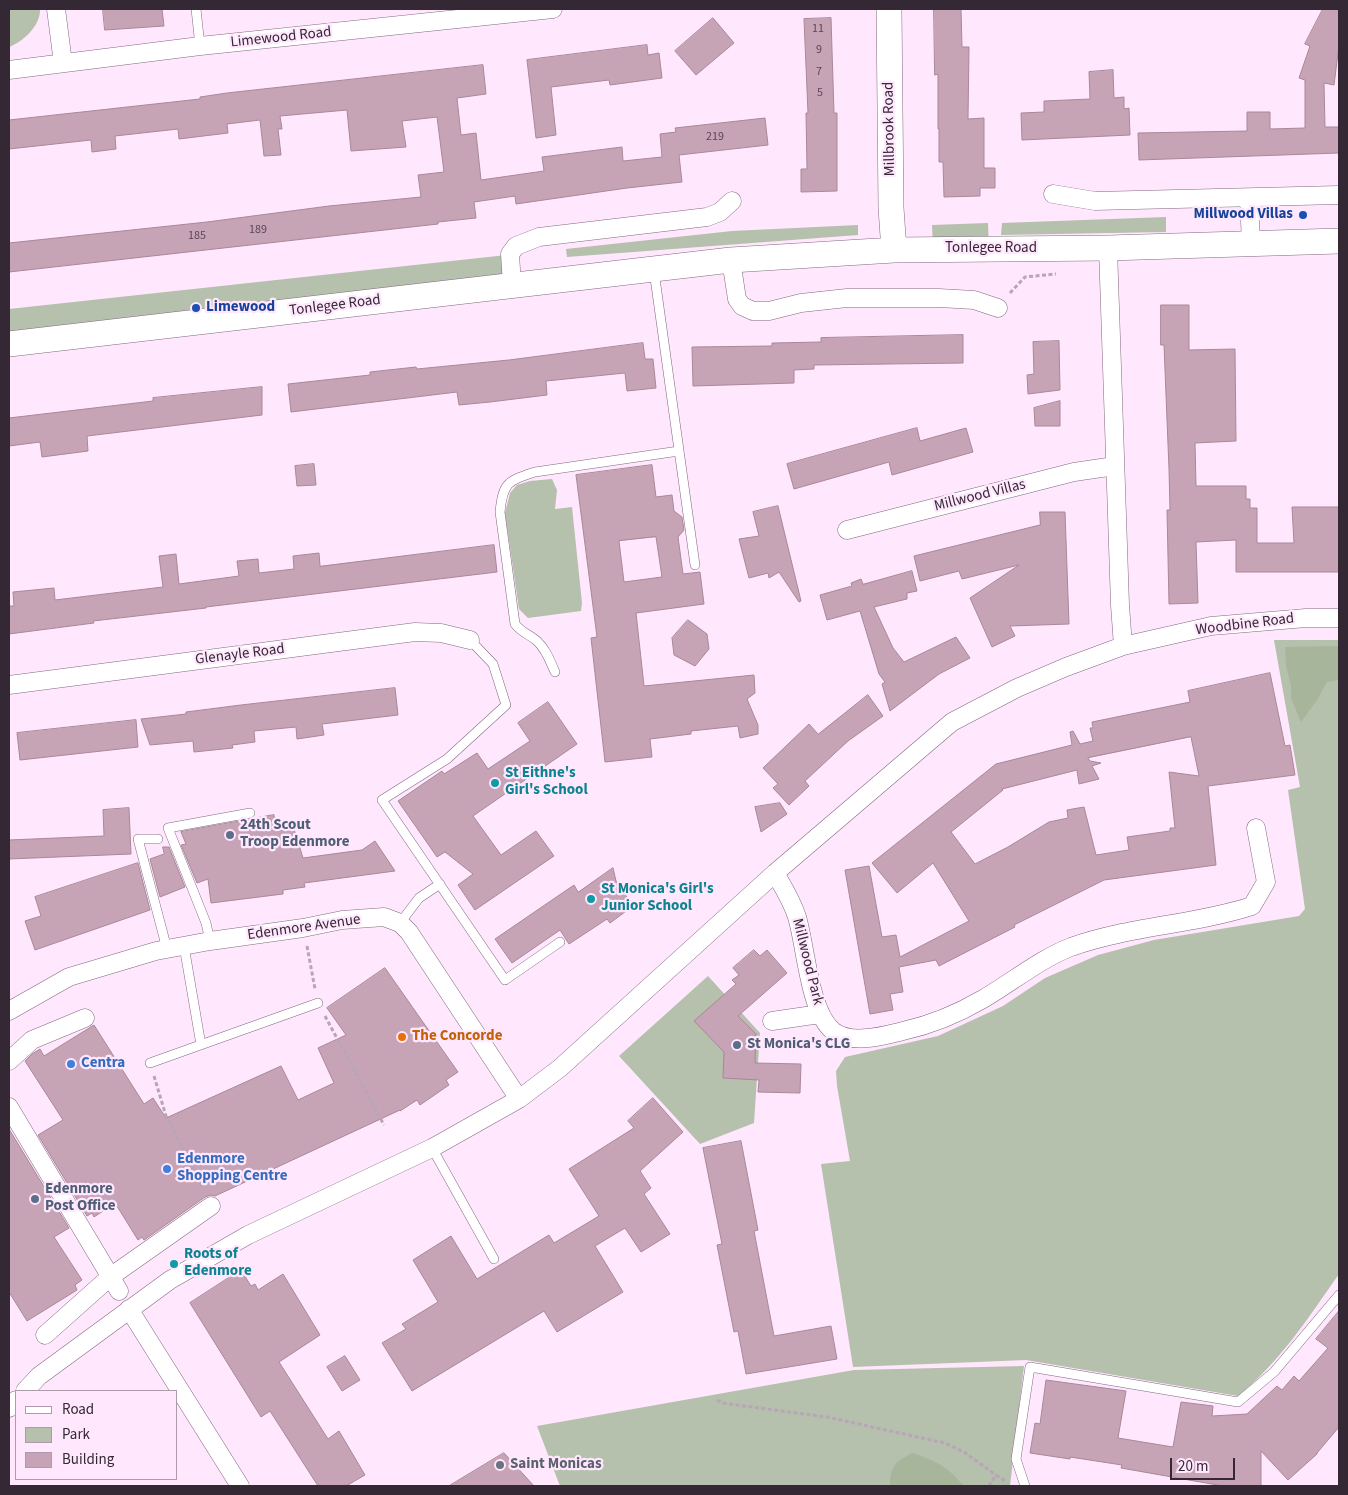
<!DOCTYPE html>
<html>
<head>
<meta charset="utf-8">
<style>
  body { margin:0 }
  #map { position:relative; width:1348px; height:1495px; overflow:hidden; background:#ffe7fd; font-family:"Source Sans 3",sans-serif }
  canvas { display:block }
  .frame { position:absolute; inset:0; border:10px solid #332833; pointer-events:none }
  .legend { position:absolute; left:15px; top:1390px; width:162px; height:90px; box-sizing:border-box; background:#ffe7fd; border:1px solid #ad9bac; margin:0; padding:6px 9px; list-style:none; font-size:15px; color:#332833 }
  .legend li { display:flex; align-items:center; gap:10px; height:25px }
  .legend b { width:25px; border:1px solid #ad9bac }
  .scale { position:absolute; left:1170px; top:1458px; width:65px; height:22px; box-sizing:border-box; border:2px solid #332833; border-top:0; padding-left:6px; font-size:15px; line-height:18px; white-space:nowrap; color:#332833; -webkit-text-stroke:4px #ffe7fd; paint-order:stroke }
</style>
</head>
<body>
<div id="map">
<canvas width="1348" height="1495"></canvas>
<div class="frame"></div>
<ul class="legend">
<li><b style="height:6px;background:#fff"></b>Road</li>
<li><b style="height:14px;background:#b5c0ad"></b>Park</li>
<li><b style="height:14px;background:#c7a3b6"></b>Building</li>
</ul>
<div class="scale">20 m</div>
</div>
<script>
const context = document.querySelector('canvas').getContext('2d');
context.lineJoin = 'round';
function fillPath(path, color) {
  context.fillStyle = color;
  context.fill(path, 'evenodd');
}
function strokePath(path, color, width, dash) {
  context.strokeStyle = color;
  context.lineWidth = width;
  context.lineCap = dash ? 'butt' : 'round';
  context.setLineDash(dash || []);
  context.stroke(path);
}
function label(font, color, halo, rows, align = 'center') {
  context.font = font + ' "Source Sans 3",sans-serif';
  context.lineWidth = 4.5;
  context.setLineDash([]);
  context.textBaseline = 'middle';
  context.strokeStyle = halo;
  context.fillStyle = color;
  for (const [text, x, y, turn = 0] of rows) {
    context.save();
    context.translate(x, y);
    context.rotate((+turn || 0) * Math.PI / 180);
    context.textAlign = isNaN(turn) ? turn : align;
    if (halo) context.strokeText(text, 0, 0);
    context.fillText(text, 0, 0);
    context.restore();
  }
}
fillPath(new Path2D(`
  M9,9H40C41,25 23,42 9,47Z
  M1166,217V232L1001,235L1002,223Z
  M988,223L989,248L933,249L932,225Z
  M858,225V235L567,257L566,249L732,231Z
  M516,254L507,285L9,344V309Z
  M552,479L557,490L555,509L572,507L582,603L581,611L528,618L519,609L505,513L510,493L517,485L530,481Z
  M1274,640H1339V1274C1308,1318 1281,1361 1238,1396L1026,1360L853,1367L821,1164L850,1161L837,1086L836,1071L845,1057L938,1036L1003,1006L1045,978L1098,955L1154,940L1299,916L1305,909L1288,790L1300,787Z
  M708,976L760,1033L754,1123L700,1144L619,1056Z
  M1024,1366L1010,1486H560L537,1426L854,1370Z`), '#b5c0ad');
fillPath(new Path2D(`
  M1339,646V680L1327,682L1317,700L1301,722L1291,698V686L1286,666L1285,647Z
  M912,1453C935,1460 948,1467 964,1486H890C890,1466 895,1462 912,1453Z`), '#a7b69b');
const building = new Path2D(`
  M103,9H162L164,26L105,30Z
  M934,9H961L962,47H969L968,119L984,118V168H995V188H980V196L944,197L943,162H939V129H938V74L935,75Z
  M1323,9H1339V45L1334,85L1324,83L1325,127H1339V153L1139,160L1138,133L1247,131V112H1270V129L1305,128V80L1299,78L1310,46L1305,44Z
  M713,18L734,43L696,75L675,51Z
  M831,18L834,113H837V191L801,192V169H807L806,113H808L804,19Z
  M647,45L648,55L659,53L662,78L610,85L609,80L551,87L556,135L536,138L527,60Z
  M483,65L486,94L457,98L461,135L476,133L481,180L544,171L542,157L622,147L623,161L662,157L660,134L676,132L675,128L765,118L768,145L679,155L682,182L627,188L516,204L515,196L474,202L476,218L438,222V224L9,272V243L207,222L329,206L421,197L418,175L444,172L437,117L402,121L406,147L351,151L347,110L280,116L282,129H278L281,155L264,156L260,120L227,124L228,133L179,139L178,129L115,136L116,149L92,152L91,140L9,149V120L200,99V97L227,93Z
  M1113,70L1114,98L1124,97V109L1129,108L1130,135L1022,140L1021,113L1044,112V101L1090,99L1089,72Z
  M1161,305H1189V350L1235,349L1236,441L1195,443L1196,486H1246V499H1250V508H1257V543H1294L1292,507H1339V572H1236V540L1196,542L1198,603L1169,604L1167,510H1170L1169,469L1164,345H1161Z
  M963,335V363L814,365V369L794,370V383L693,386L692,347L772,346V343L821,342V338Z
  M1059,341L1060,390L1028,394L1027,375L1034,374L1033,342Z
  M643,343L645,359H653L656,388L627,391L625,373L546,381L547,395L490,402L459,405L457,392L291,412L288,384L370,375V372L416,367L417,369L509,360Z
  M262,387V415L87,436L88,451L42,457L40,442L9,446V418L153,401V398Z
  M1060,401V426H1035L1034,408Z
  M917,428L920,441L966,428L973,452L892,475L889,462L794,489L787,464Z
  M314,464L316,485L297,486L295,466Z
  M652,465L656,497L672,495L674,511L682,517L684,530L678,537L683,574L700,572L704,604L636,613L644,686L754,675L755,693L747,699L758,725V734L740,738L738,726L691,731V734L650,739L652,757L605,762L591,638L597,637L576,475ZM656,537L662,577L624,582L619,541Z
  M778,506L801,601L799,602L779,572L769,578L768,573L749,578L739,539L759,536L753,512Z
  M1040,512H1065L1069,624L1010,626L1015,636L992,647L970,598L1019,565L962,579L959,571L920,581L914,556L1040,525Z
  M494,545L497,572L206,607V608L93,621L94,623L9,634V606H14L13,592L54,588L55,600L163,587L159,556L176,554L179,584L239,576L237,561L258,559L259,573L294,569L293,556L319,553L320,566Z
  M912,571L917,591L907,593V599L874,607L893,648L904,662L956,637L970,658L939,674L890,711L882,684L885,682L879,674L860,611L827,620L820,595L852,586L851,583L861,579L863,584Z
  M688,620L707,634L709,649L695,666L674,655L672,638Z
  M1270,673L1285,746L1290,745L1295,775L1208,786L1216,865L1104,880L1014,925L1015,927L939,966L936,960L899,967L903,992L890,994L893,1010L870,1014L845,870L869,866L882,937L896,935L900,957L969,921L933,863L897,893L872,863L996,764L1072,745L1070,732L1073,731L1080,744L1093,741L1090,728H1093L1092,722L1190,702L1188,691ZM1191,737L1199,776L1169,772L1175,828H1170V831L1127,837L1129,850L1096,855L1084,807L1067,810L1068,818L1049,822L1008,847L975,864L951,832L1003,790L1002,789L1077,770L1079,784L1099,779L1092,766L1101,763L1090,761L1088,758Z
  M395,688L398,715L322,724L324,735L297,739L296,727L254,731L255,742L232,745L233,748L194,752L193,741L150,745L141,719L186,714V712L241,705Z
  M868,695L883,716L848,741L805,781L809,786L789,805L773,788L778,784L763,768L809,724L818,734Z
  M548,702L577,744L473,816L501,855L536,831L554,856L475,910L458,885L473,874L445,852L437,857L398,801L442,771L444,774L477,753L488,769L530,741L518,723Z
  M136,720L138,747L20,760L17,733Z
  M780,803L787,814L761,832L755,807Z
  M129,808L131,854L9,859V840L104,836L103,810Z
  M274,815L276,831L294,829L303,858L362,850L375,841L395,871L304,883L305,887L283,890V894L211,903L208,879L197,883L181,845L186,844L181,832Z
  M163,847H169L185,887L160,897L150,859L164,854Z
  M138,863L150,910L35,950L25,921L41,916L35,897Z
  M613,868L616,881L633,906L610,923L607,919L569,944L560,930L512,963L495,939L574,885L578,892Z
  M754,950L760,956L767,950L787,973L738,1016L756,1034L755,1063L801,1064L800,1093L758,1092L759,1080L723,1078L724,1052L694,1021L736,984L732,980L739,975L733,968Z
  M385,968L458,1072L446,1080L449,1085L420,1105L417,1100L400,1111V1110L215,1196L211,1195L205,1197L144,1240L142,1237L138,1240L115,1203L94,1217L92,1213L87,1216L38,1135L63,1120L25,1061L32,1054L40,1049L44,1056L94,1025L144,1104L153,1098L166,1118L281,1066L298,1100L334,1083L318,1048L346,1035L327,1008Z
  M653,1098L683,1132L640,1171L651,1188L644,1194L670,1234L641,1252L625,1228L595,1246L623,1292L557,1332L544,1311L412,1391L382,1343L406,1329L402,1324L438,1302L413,1260L451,1236L477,1279L549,1235L554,1243L599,1216L569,1169L634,1128L628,1121Z
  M9,1129L69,1228L54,1237L82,1280L75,1285L77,1290L27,1321L9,1292Z
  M741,1141L758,1230L754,1231L774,1336L831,1326L837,1359L746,1374L738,1331L734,1332L717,1245L722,1244L703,1148Z
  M241,1270L251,1286L255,1284L258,1290L283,1274L320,1335L279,1362L328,1439L339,1431L365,1475L346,1486H318L270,1411L261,1417L190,1303Z
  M1339,1311V1427L1317,1453V1454L1288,1480L1261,1451V1486H1223L1121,1468L1122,1465L1070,1457V1459L1030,1453L1035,1423L1040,1424L1046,1380L1126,1391L1118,1438L1173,1447L1181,1402L1213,1406L1212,1416L1247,1414L1277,1386L1282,1390L1294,1376L1299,1381L1328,1348L1316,1339Z
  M345,1356L360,1380L342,1391L327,1367Z
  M504,1453L534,1486H449Z`);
fillPath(building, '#c7a3b6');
strokePath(building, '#a98798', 1);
const lane = new Path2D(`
  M196,9L200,46
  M654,271L695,565
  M470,640L493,664L506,705L447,759L382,800L505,980L560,942
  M555,672C550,661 546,649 537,641C529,634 522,633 515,624L500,512C503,482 508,481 535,472L679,451
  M158,839H138L167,949
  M400,923L419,898L440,884
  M210,941L206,923L168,828L250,813
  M184,946L201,1045
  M150,1063L318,1003
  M432,1148L494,1259
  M1025,1486L1016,1459L1030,1367L1238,1402L1274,1372L1339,1295`);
const street = new Path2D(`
  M56,9L63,63
  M9,70L200,46L553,9
  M1053,194L1095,201L1339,195
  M1249,198L1251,243
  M1108,248L1120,605L1123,646
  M731,260L737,299L742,306L753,311H769L801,303L847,298H939L974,300L998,308
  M512,285L510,254L516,246L539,237L707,217L720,212L732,201
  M847,530L1074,472L1115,466
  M9,685L415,632L441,633L470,640
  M1256,828L1266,882L1252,906C1193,925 1130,926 1071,947C1040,959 1012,982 983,999C959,1013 930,1025 903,1031C882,1036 851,1045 833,1031C809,1011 806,947 797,917C792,901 783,887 775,873L952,722L1017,688L1066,667L1123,646L1211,626L1306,618H1339
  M9,1011L69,977L156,951L210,941L303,928L342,920L384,917L400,923L409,932L519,1099
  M772,1021L820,1014
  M9,1061L32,1040L85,1018
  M9,1107L119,1291
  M129,1309L240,1486
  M45,1335L110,1277L211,1206
  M25,1391L39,1376L170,1280L248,1235L432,1148L519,1099L560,1068L775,873
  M9,1408L16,1400`);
const secondary = new Path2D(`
  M889,9L891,208L894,250
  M9,344L731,260L894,250L1108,248L1339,241`);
strokePath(lane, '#826880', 10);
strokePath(street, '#826880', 19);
strokePath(secondary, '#826880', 26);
strokePath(new Path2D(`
  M1010,293L1025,277L1056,274
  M307,946L315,989
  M325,1016L384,1125
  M154,1076L166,1116L203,1189
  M717,1400L722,1403L827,1417L945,1443L964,1452L996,1475
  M989,1486L996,1475L1007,1482`), '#b9a5b8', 3, [4, 2.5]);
strokePath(lane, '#fff', 9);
strokePath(street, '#fff', 18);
strokePath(secondary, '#fff', 25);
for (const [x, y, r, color] of [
  [1303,215,5,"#1a4fb4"],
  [196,308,5,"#1a4fb4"],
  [495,783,5,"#0f9aa8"],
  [230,835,5,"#5c6f8a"],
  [591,899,5,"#0f9aa8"],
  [402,1037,5,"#e8710a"],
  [737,1045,5,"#5c6f8a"],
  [71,1064,5,"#3f7fe0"],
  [167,1169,5,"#3f7fe0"],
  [35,1199,5,"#5c6f8a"],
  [174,1264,5,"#0f9aa8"],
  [500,1465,5,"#6b7280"]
]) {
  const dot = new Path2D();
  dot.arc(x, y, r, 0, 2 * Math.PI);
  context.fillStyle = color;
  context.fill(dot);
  strokePath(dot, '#ffe7fd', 2);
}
label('12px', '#584754', null, [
  ["11",818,29],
  ["9",819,50],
  ["7",819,72],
  ["5",820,93],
  ["219",715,137],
  ["189",258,230],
  ["185",197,236]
]);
label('15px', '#332833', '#ffe7fd', [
  ["Limewood Road",281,38,-6],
  ["Millbrook Road",890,129,-91],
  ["Tonlegee Road",991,249],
  ["Tonlegee Road",335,306,-7],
  ["Millwood Villas",980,496,-14],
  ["Woodbine Road",1245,625,-7],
  ["Glenayle Road",240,655,-7],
  ["Edenmore Avenue",304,928,-8],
  ["Millwood Park",807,962,76]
]);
label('bold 15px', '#164399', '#ffe7fd', [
  ["Millwood Villas",1293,215],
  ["Limewood",206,308,"left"]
], 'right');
label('bold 15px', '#0d838f', '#ffe7fd', [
  ["St Eithne's",505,774],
  ["Girl's School",505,791],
  ["St Monica's Girl's",601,890],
  ["Junior School",601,907],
  ["Roots of",184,1255],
  ["Edenmore",184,1272]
], 'left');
label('bold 15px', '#4e5e75', '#ffe7fd', [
  ["24th Scout",240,826],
  ["Troop Edenmore",240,843],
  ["St Monica's CLG",747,1045],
  ["Edenmore",45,1190],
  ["Post Office",45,1207]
], 'left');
label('bold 15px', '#c56008', '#ffe7fd', [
  ["The Concorde",412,1037]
], 'left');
label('bold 15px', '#366cbe', '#ffe7fd', [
  ["Centra",81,1064],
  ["Edenmore",177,1160],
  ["Shopping Centre",177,1177]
], 'left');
label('bold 15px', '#5b616d', '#ffe7fd', [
  ["Saint Monicas",510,1465]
], 'left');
</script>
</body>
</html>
